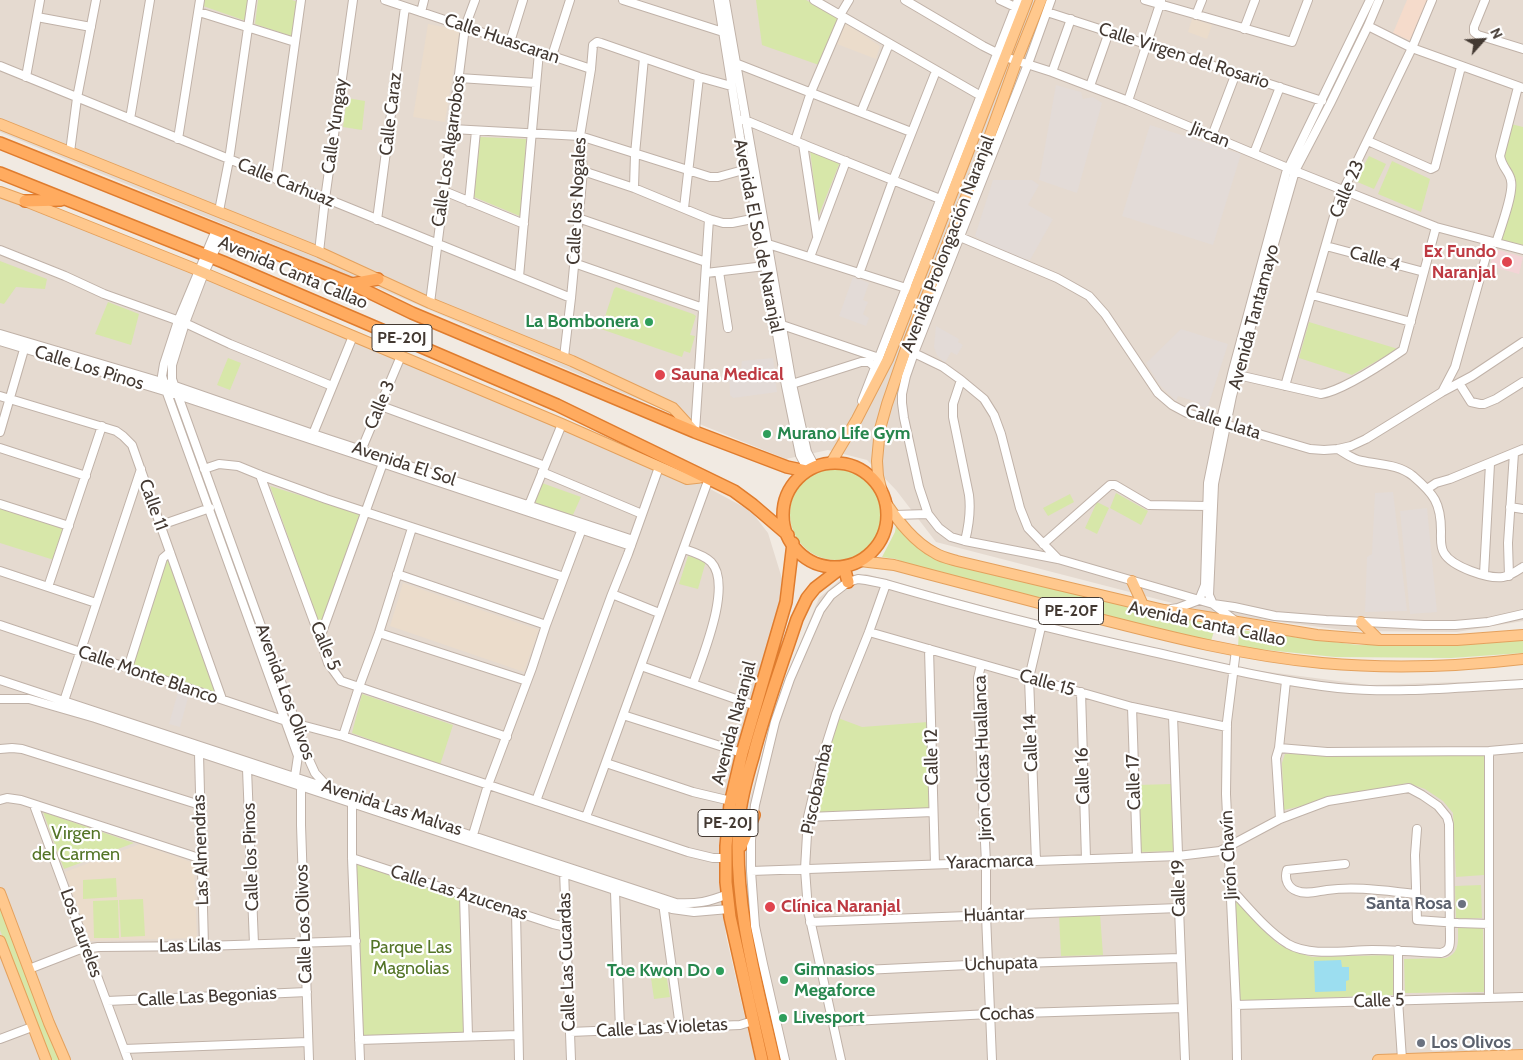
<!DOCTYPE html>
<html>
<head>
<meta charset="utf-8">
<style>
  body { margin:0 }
  #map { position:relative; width:1523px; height:1060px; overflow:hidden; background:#f1eae2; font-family:Cabin,sans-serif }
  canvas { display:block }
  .north { position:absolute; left:1458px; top:15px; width:50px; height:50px; -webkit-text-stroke:4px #fff; paint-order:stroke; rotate:64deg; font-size:14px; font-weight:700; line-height:20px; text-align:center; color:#433932 }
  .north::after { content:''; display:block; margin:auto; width:18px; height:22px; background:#433932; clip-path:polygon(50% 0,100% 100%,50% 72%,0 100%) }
</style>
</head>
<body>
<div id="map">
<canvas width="1523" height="1060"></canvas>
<div class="north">N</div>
</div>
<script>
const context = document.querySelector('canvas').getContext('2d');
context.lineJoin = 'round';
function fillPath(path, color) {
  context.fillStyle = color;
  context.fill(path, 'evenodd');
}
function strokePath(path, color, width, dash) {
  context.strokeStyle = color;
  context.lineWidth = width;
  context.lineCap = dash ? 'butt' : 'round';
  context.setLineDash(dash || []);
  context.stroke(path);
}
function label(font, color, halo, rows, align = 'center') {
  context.font = font + ' Cabin,sans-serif';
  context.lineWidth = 4.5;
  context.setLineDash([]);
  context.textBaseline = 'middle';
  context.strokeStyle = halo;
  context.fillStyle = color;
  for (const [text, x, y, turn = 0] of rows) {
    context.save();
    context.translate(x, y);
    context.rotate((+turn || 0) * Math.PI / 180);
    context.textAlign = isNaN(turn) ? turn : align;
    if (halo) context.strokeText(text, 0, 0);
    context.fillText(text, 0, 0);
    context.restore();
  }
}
fillPath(new Path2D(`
  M0,0H1523V621L1457,632L1351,631L1211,613L936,542L896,490L867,460L828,450L786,459L620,392L381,289L0,132Z
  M0,186L321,316L675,470L751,511L768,533L784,585L774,635L738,746L721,876L726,936L755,1060H0Z
  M866,574L1035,620L1230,667L1369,685L1523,680V1060H780L763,989L747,908V810L770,724L804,634L819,598L840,580Z`), '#e5dad0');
fillPath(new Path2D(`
  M1407,0H1430L1413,42L1393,33Z`), '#f5dbcb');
fillPath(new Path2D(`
  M1056,85L1081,92L1083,99L1093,97L1102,103L1077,193L1039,180Z
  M1150,125L1241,154L1213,245L1122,216Z
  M993,180H1032L1039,185L1028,205L1053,219L1030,260L1027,259L1024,264L975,236Z
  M853,277L869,283L863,300L868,302L863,314L869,318L866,326L839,316Z
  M936,326L959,339L958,342L963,345L957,355L951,352L945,363L937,355L934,347Z
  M1181,329L1228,344L1207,409L1200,406V403L1178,396L1176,401L1159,384L1146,363Z
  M773,358L777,392L733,398L730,395L729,369L741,368L742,361Z
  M1393,492L1407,611L1365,612L1367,557L1372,554L1375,493Z
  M1427,508L1437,612L1410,614L1400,511Z
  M178,692L189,694L180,727L169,724Z`), '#e3dbd7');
fillPath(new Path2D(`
  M1193,16L1197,18V20L1212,25L1207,39L1188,32Z
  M845,23L880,46L876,59L837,44Z
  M428,24L460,30L445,122L413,117Z
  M403,583L539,630L524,672L390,626Z
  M140,844L194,863L197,938L90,941L65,872Z`), '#ebdccb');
fillPath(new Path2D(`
  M1495,249L1523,257L1519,274L1490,266Z`), '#f3d4d6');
fillPath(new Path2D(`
  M204,0H250L246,21L203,6Z
  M258,0H292L298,2L294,37L255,24Z
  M756,0H806L839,19L819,65L762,45Z
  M347,98L365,101L362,130L343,127Z
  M1511,124L1523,127V246L1501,241L1515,185V179L1504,158Z
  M480,137L526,139L522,217L474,197Z
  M810,150L840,162L818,217Z
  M1369,156L1386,164L1374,189L1355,181Z
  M1392,161L1430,179L1421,212L1378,194Z
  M0,261L47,279L45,289L16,287L4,304L0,303Z
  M616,287L693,314L696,316L690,335L695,336L690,353L684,351L682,357L601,329L614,289Z
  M108,302L139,314L131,345L95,334Z
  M1309,322L1398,349L1352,375L1299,358Z
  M228,358L241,363L230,390L217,385Z
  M790 514a46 46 0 1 1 92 0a46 46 0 1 1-92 0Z
  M542,483L581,497L572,517L534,503Z
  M270,486L360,514L320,626Z
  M1116,493L1148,511L1141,525L1110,508Z
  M1070,494L1074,502L1048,516L1043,508Z
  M1097,502L1109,508L1097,534L1085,528Z
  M0,507L65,528L54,560L0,543Z
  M896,525C912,543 920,552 942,562L1216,625L1211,641L1075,608L905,563L896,559L882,557L895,532Z
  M688,556L706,561L698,589L679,584Z
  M170,559L216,690L214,695L131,666L165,560Z
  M1239,630L1358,645L1479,644L1523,639V653L1451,658L1335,657L1238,647Z
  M362,694L453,725L440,765L352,733Z
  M838,718L862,727L928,722L931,809L812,814L825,760Z
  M1285,754L1484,756V875L1456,877L1453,813L1443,801L1425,789L1408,783L1364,791L1284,810L1282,763Z
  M1172,784L1175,851L1140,852L1138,785Z
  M43,812L134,843L64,869Z
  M356,863L460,898L464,1033L362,1037Z
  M116,878L117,897L83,899V880Z
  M1481,885L1482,918L1456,919L1455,886Z
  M1233,898L1263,930L1278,944L1292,951L1312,957L1394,955L1395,995L1236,1001Z
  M143,899L145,936L121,937L119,900Z
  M118,900L119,938H94L93,901Z
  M0,905L60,1060H51L34,1022L0,930Z
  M1100,914L1103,955L1061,956L1059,915Z
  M1458,928H1483L1484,992L1405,993L1404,959L1446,958C1460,953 1458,941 1458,928Z
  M665,968L670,997L654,999L650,971Z`), '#d7e7a9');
fillPath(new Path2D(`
  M1341,960L1342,967H1349V980L1346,981V991L1315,992L1314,961Z`), '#9cdef0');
const minor = new Path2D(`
  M385,0L591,69
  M623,0L723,32
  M718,0L740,137L757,218L786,386L800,455L808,470
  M725,0L792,384L807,452L815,467
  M814,0L981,96
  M905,0L983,46L1005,57L1052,72L1128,101L1295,171L1436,227L1523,250
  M1000,0L1015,7
  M1051,0L1028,64L914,353L906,376L902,394V403L904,418L919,487L928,514L939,528L951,537L965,541L1058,559L1213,604L1234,607L1275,616L1326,620L1424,625H1455L1488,622L1523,614
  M1145,0L1292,42L1308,0
  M1485,0L1474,27V32L1478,35L1523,49
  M199,12L295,42
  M421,12L424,0
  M1047,12L1322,101
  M840,15L849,0
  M1196,15L1202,0
  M37,17L91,27
  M1368,26L1412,48L1523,88
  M1244,29L1255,0
  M510,42L523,0
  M552,56L570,0
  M735,63L911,132
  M0,66L571,298
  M1052,72L1071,19
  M26,77L40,0
  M459,78L536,83
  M1090,86L1109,32
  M1128,101L1161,1
  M861,112L889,44
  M130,119L150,0
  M741,120H745L810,147L940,199
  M452,129L580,136L710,177H718L747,169
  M1212,136L1236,73
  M178,139L200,0
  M795,141L811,92L843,17
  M1368,141L1431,169L1435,167L1461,67
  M803,144L817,236
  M70,152L77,98L96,0
  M1254,153L1280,87
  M583,171L634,188L709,219L723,223H732L757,218
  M276,179L301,0
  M634,188L635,154L644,58
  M444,191L524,224
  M469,202L476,131
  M684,208L699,77
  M219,211L229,160L252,0
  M578,218L706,262
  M377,220L405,7
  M216,230L178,321L164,364L162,376L167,393L298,756L295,776L301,788V825L309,1060
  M223,233L204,273L185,323L172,365V379L310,762L315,773L325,784
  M960,237L1057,278L1089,296L1105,314L1158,393L1172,405L1187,413L1310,449L1324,450L1338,449L1351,446L1366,439L1442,392L1472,376L1523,342
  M1496,243C1500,230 1514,193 1511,181C1510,172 1502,168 1500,156L1518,87
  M768,244L909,289
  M1326,246L1424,272
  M0,250L65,276L104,294L185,323L230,344L332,386
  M319,252L325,199L353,0
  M810,257L846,161
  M574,263L703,308
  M719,272L728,328
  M706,273L765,266
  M859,274L893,180L936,71
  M519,277L539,52
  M1312,295L1411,322
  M430,303L465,27L475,0
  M782,325L879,358
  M0,334L175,386L313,434L633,540
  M0,341L178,395L631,546
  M914,353L943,367L961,380L984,399L994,415L1001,434L1020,508L1028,528L1058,559
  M564,357L571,298L583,171L580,136L591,69L593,45L597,42L601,43L699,77L731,86
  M1238,375L1321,394C1342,391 1384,363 1403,350L1436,227
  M961,380L953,404V417L969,495C971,511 969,525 965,541
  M1459,383L1471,402L1480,404H1484L1496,399L1523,382
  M792,384L861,362H869L875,367
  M1285,386L1339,199L1412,48L1432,0
  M1443,390L1455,367L1490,242
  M0,396L116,431L123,436L132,445L222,699
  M862,401L1018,0
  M381,406L545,466
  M0,432L25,346
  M695,432L709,219
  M313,434L353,336
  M0,448L86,476
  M1338,449C1346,454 1354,460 1362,461C1380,465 1398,464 1413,476C1434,494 1441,503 1441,531C1441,538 1440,547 1444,553C1452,567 1488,579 1503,577C1510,576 1517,571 1523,567
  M360,453L401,356
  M204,469L219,464L238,466L260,475L326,499L564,577
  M542,472L642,514
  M260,475L320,638L328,663L341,681L507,737
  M1427,489L1436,483L1450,479L1523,449
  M0,504L69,526
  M529,505L562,424
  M1510,507L1523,509
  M894,515L928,514
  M161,525L210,508
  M1043,544L1110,485H1115L1149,505L1208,506
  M684,549C693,552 704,555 711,562C733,585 702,657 693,684
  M0,571L96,603
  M397,574L546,625
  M1484,574L1490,464
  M1509,576L1508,543L1514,453
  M48,587L102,426
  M612,594L659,613
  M1171,609L1178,608L1199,600L1205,585L1208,483L1219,428L1233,370L1286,173L1370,0
  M1234,620L1213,604L1209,595L1214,484L1232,396L1268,265L1295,171L1330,104L1368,26L1379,0
  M0,625L286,721L343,736L688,852L713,858H726
  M869,632L1132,707L1227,727
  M379,633L527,681
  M320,638L383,463
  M929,649L935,864
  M1236,650L1227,722L1226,794L1236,1005L1237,1060
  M981,665L978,678L979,716L986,863V915L992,1060
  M641,666L756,706
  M128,668L163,558L170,552
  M0,680L676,903C698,904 708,902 728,894
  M1081,692L1086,859
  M0,699H29L95,718L672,909L694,912L729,909
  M63,704L141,469
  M1132,707L1137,857
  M623,715L742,753
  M1173,716L1178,854L1179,908L1185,1060
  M343,736L359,687L379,633L412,528
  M1279,748L1327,752L1489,751L1523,748
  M0,749L12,748L22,749L200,805
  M1489,751V998
  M199,754L204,946
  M606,763L693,792L731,801
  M247,769L254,944
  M0,800L7,798L21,800L202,859
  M352,800V858L360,1060
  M536,801L612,594L628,554L659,467
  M34,805L128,1060
  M586,817L709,478
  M808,817L933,812
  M1280,819L1276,758L1279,748L1286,681
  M1417,829L1415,855L1417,920L1458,923L1489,924
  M472,838L488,785L532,668L546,625L583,526
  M352,858L553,924L566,927
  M1036,861L1029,678L1041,627
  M1345,864L1287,870C1284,879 1288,888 1297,891C1306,895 1318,891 1327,890C1357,886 1386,891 1416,894
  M564,870L571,1060
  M751,871L1178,856L1220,851L1280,819L1328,801L1409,788L1422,795L1438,806L1447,817L1449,824L1450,939C1450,947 1449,951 1441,953C1418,952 1395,950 1372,950C1347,950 1310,957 1288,944C1266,930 1248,907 1230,888
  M615,892L620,1029
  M464,895L468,1036
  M663,903L680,1027
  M516,912L519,1060
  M810,922L1179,908
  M1398,950V1000L1402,1059
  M29,969L78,950L98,947L204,946L356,941
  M822,972L989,964L1180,958
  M107,1001L307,992
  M1236,1005L1523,997
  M832,1022L990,1014L1183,1008
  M570,1032L740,1025L753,1021
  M0,1039L32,1027
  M359,1040L518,1035
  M124,1049L308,1042
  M785,1060L763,964L755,926L751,871V840L755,805L775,722L790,679L820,610L831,595L848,582L858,579L866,580L886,584C975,610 1063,632 1153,652C1214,666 1275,681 1338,688C1399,694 1462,687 1523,684
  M841,1060L808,910L805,869L808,817L822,758L836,714L869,632L886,584`);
const major = new Path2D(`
  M0,124L319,252L430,303L572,361L673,408L694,431
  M0,192L25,201L190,267L353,336L562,424L687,479L705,477
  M831,463L857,419L888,359L1027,0
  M882,492L878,476L877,461L880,429L887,404L907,346L985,149L1017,60L1041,0
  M886,503C899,522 914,542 935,553C941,557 950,559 957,561L1164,610L1317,635L1379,640H1457L1523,635
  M860,561L894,565C961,583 1028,600 1096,618C1170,637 1245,656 1322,663C1390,669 1456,667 1523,659
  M1132,581L1143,605
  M1361,622L1379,640
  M0,893L49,1023L65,1060
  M0,941L46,1060
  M1378,1060L1523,1055`);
const highway = new Path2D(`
  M0,143L352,284L412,313L695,432L787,467L806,471
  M0,173L223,262L557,405L734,491L753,505L788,535
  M25,201L61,200
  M352,284L378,279
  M783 515a52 52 0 1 1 104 0a52 52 0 1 1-104 0Z
  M844,567L848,582
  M741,846L754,815
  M762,1060L730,917L726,882V846L730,804L742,753L786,602L793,543
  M774,1060C756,981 733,902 739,820C741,799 747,777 753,757C765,710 782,665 797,619L807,598L815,588L841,568`);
strokePath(minor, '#c0b2a8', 10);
strokePath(major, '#e4a15d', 12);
strokePath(highway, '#df7c2e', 14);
strokePath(minor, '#fff', 8);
strokePath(major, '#ffc88d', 10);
strokePath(highway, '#ffab5f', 11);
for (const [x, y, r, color] of [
  [1507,262,6,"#e0444e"],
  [649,322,5,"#2e9e5b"],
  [660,375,6,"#e0444e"],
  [767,434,5,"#2e9e5b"],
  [1462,904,5,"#6b7280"],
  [770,907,6,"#e0444e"],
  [720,971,5,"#2e9e5b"],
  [784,980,5,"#2e9e5b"],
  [783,1018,5,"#2e9e5b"],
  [1421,1043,5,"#6b7280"]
]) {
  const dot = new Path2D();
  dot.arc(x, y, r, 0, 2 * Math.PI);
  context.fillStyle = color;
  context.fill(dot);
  strokePath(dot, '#fff', 2);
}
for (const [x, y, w] of [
  [402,338,60],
  [1071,611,65],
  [728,823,60]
]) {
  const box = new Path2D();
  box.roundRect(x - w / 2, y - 13.5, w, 27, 4);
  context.fillStyle = '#fff';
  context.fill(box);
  strokePath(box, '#433932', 1);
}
label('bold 16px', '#433932', null, [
  ["PE-20J",402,338],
  ["PE-20F",1071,611],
  ["PE-20J",728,823]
]);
label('18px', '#433932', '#fff', [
  ["Calle Huascaran",502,39,19],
  ["Calle Virgen del Rosario",1184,56,18],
  ["Calle Caraz",391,114,-83],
  ["Calle Yungay",335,126,-82],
  ["Jircan",1210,135,22],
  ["Calle Los Algarrobos",449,151,-82],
  ["Calle Carhuaz",286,183,22],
  ["Calle 23",1347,189,-67],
  ["Calle los Nogales",577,201,-87],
  ["Avenida El Sol de Naranjal",758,236,79],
  ["Avenida Prolongación Naranjal",948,244,-69],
  ["Calle 4",1375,259,15],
  ["Avenida Canta Callao",293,273,23],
  ["Avenida Tantamayo",1254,317,-75],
  ["Calle Los Pinos",89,368,17],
  ["Calle 3",380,405,-67],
  ["Calle Llata",1223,422,18],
  ["Avenida El Sol",404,464,18],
  ["Calle 11",153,505,70],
  ["Avenida Canta Callao",1207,624,12],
  ["Calle 5",325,646,67],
  ["Calle Monte Blanco",148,675,19],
  ["Calle 15",1047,683,16],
  ["Avenida Los Olivos",285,692,70],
  ["Avenida Naranjal",734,723,-75],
  ["Calle 14",1031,743,-92],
  ["Calle 12",932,757,-91],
  ["Jirón Colcas Huallanca",983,758,-92],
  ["Calle 16",1083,776,-92],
  ["Calle 17",1134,782,-92],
  ["Piscobamba",817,789,-78],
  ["Avenida Las Malvas",392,808,18],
  ["Las Almendras",201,850,-92],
  ["Jirón Chavín",1229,855,-93],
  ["Calle los Pinos",251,857,-92],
  ["Yaracmarca",990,862,-2],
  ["Calle 19",1179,888,-91],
  ["Calle Las Azucenas",459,893,18],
  ["Huántar",994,915,-2],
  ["Calle Los Olivos",304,924,-92],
  ["Los Laureles",81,933,70],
  ["Las Lilas",190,946,-1],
  ["Calle Las Cucardas",567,962,-92],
  ["Uchupata",1001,964,-2],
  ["Calle Las Begonias",207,997,-3],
  ["Calle 5",1379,1001,-2],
  ["Cochas",1007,1014,-2],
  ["Calle Las Violetas",662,1028,-3]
]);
label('bold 18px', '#be3a42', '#fff', [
  ["Ex Fundo",1496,252,"right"],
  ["Naranjal",1496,273,"right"],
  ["Sauna Medical",671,375],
  ["Clínica Naranjal",781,907]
], 'left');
label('bold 18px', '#27864d', '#fff', [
  ["La Bombonera",639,322,"right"],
  ["Murano Life Gym",777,434],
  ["Gimnasios",794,970],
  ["Megaforce",794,991],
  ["Toe Kwon Do",710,971,"right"],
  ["Livesport",793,1018]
], 'left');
label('18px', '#537426', '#fff', [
  ["Virgen",76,834],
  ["del Carmen",76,855],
  ["Parque Las",411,948],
  ["Magnolias",411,969]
]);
label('bold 18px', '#5b616d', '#fff', [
  ["Santa Rosa",1452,904],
  ["Los Olivos",1431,1043,"left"]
], 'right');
</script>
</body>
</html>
